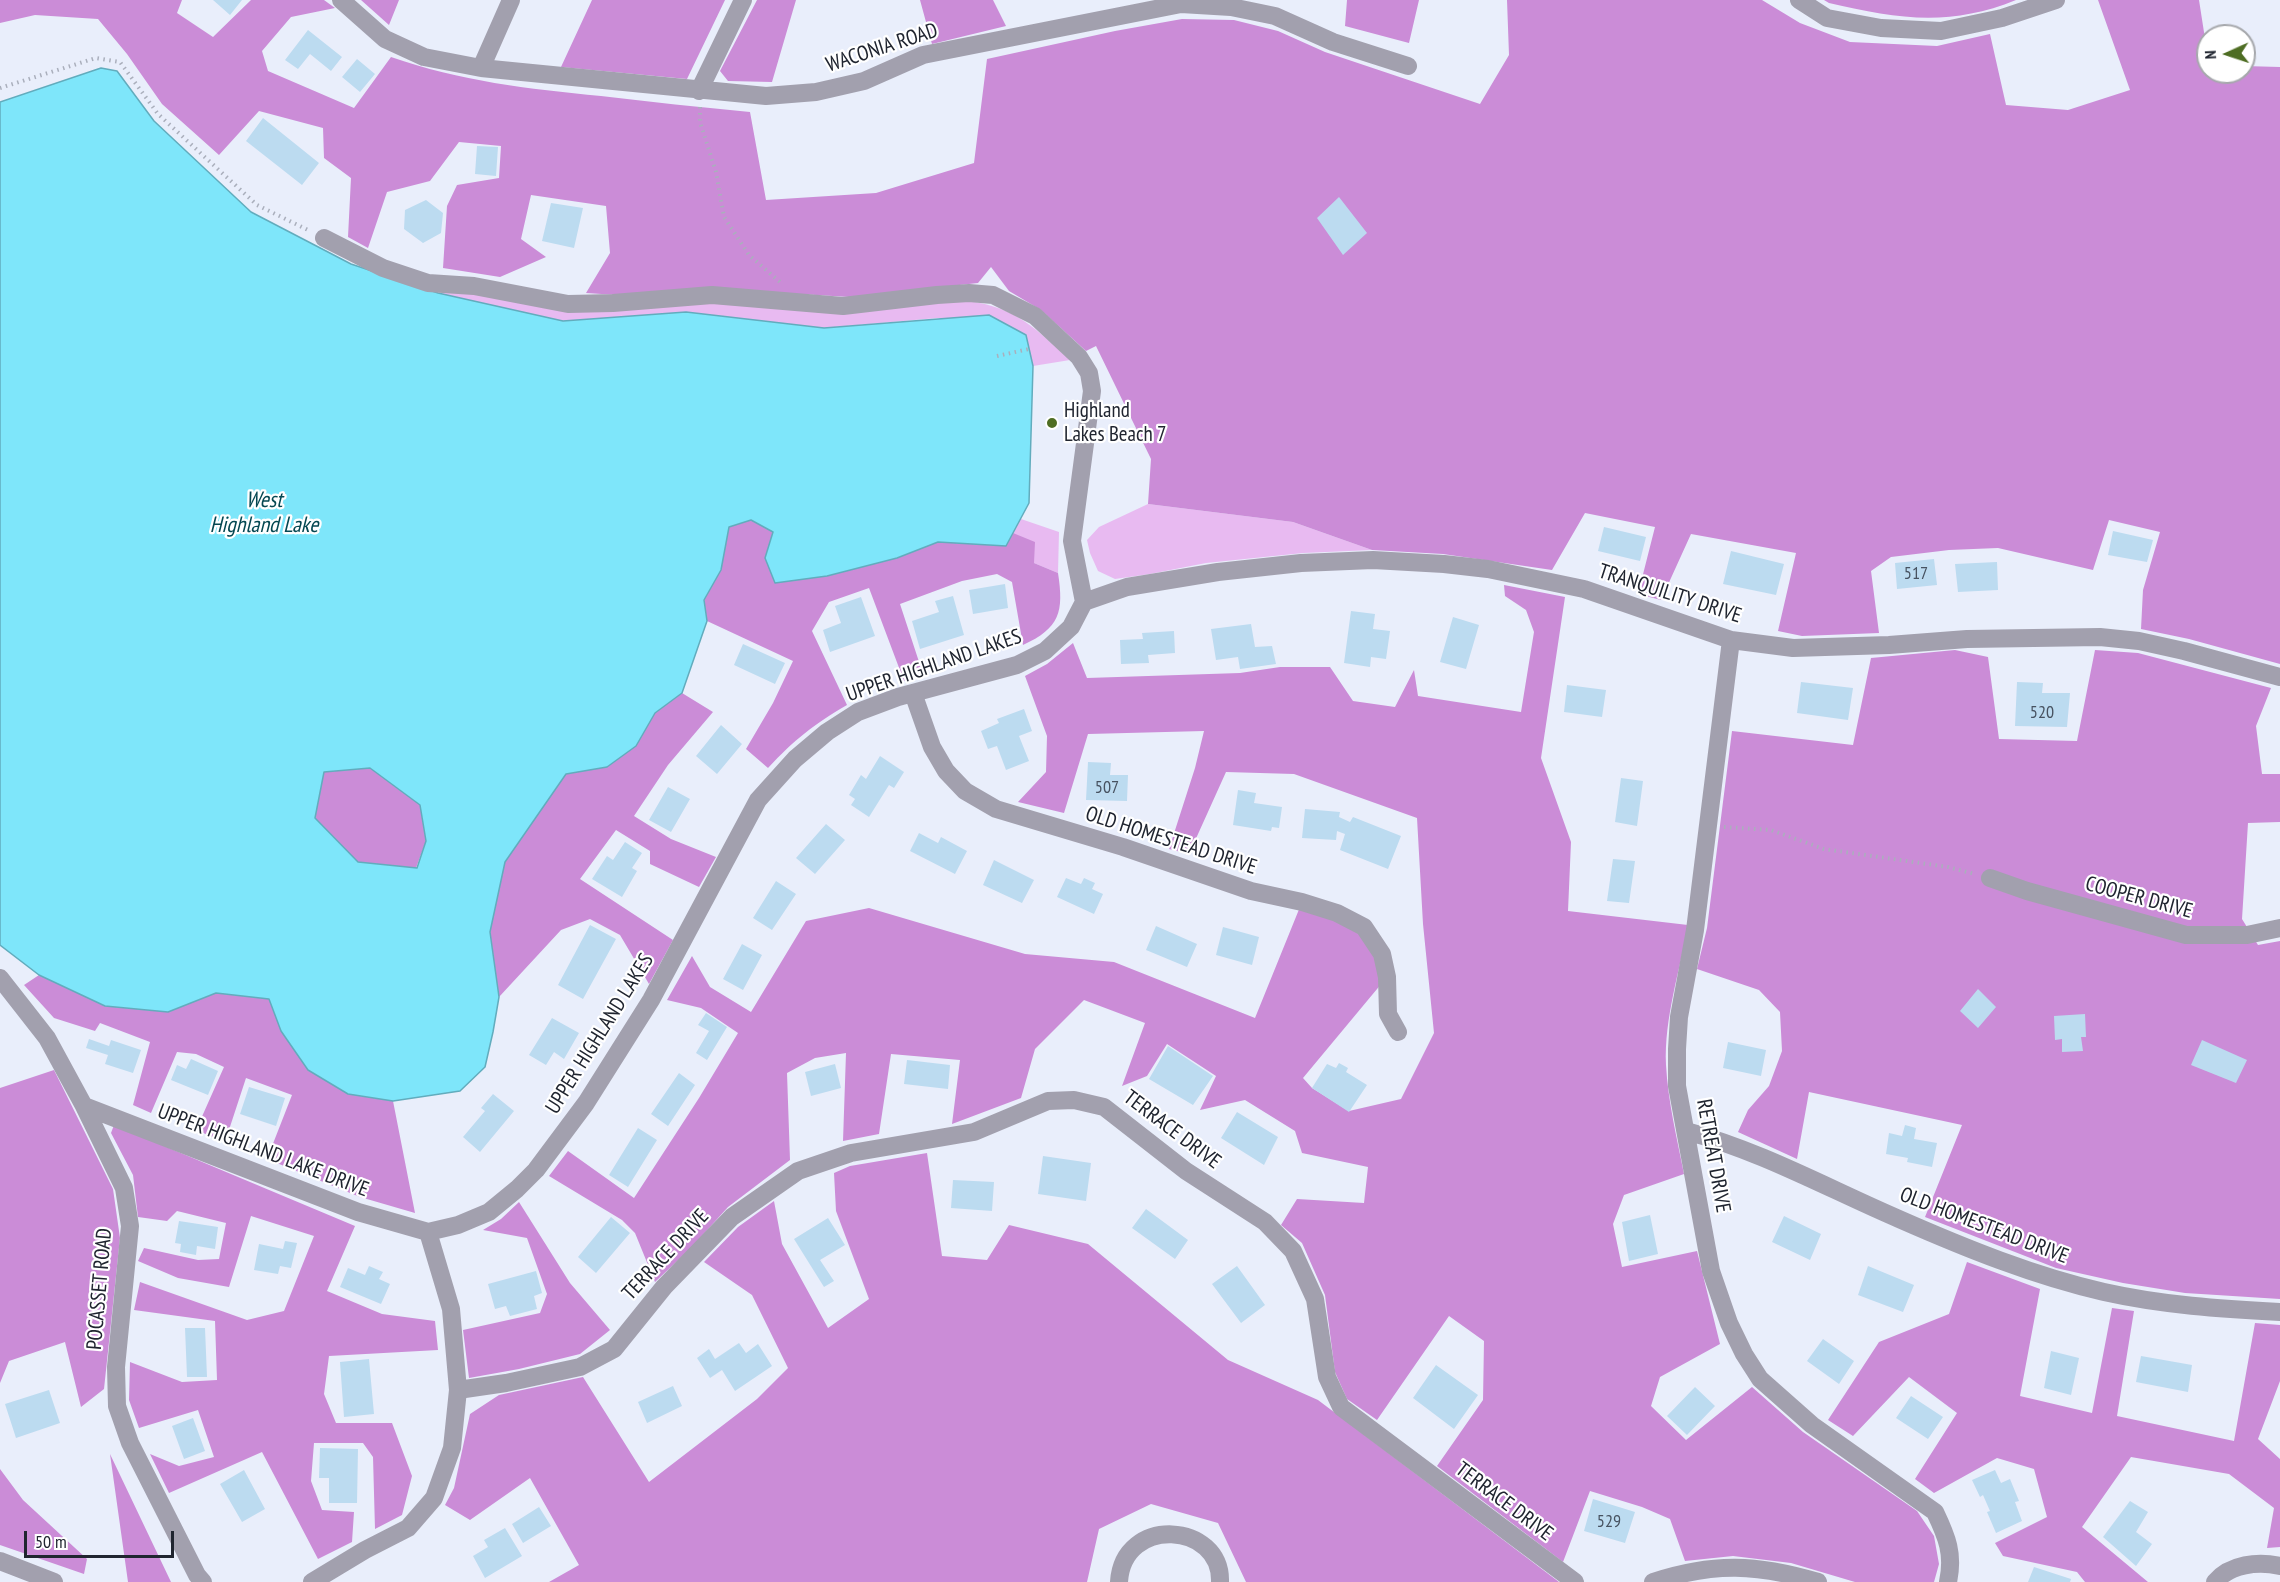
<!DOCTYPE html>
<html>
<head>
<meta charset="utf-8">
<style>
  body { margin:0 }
  #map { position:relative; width:2280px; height:1582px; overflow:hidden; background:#e9eefb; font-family:"PT Sans Narrow",sans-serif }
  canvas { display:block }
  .north { position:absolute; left:2196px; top:24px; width:60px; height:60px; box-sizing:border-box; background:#fff; border:2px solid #a6a8ac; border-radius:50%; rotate:267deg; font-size:16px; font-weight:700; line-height:24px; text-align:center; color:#202530 }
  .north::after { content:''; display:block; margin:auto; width:21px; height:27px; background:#4e6d23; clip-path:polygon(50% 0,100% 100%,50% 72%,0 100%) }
  .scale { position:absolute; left:24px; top:1531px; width:150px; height:27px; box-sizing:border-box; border:3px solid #202530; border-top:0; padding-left:8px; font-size:18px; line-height:21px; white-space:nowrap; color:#202530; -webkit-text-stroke:4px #fff; paint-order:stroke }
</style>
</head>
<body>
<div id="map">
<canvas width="2280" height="1582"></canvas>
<div class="north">N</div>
<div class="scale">50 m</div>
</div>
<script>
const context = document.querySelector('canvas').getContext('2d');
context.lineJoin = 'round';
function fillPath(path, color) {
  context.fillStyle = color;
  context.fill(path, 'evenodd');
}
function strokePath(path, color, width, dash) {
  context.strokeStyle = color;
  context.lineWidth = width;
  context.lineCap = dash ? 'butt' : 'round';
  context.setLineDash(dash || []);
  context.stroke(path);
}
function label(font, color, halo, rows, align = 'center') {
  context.font = font + ' "PT Sans Narrow",sans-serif';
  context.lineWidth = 4.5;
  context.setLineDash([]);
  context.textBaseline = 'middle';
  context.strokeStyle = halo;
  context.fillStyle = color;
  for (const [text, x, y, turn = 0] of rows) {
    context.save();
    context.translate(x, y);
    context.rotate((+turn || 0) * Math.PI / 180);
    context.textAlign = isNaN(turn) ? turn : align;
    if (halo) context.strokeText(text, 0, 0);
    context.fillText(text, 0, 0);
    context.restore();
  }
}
fillPath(new Path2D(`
  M454,291L656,304L969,301C1017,308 1036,329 1070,360L1033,366L1026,335L937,318L824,328L686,312L563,321L438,293Z
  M1148,504L1293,522L1372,550L1303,553L1206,563L1150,574L1115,579L1098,571L1090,553L1087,540L1099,527Z
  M1021,519L1059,532L1058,573L1034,563L1013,533Z`), '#e8baf1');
fillPath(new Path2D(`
  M0,0H182L177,13L213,37L251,0H324L335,8L291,17L262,51L268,71L354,108L391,57C460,81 528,89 601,96C650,102 700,107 750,112L766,200L876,193L974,163L987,59L1115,31L1182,19L1234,20L1278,31L1325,52L1480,104L1509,55L1507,0H1762L1800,23L1850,42L1937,46L1990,34L2006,105L2068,110L2130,90L2098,0H2199L2208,58V72H2244V66L2280,67V664L2189,639L2141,629L2143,590L2160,532L2109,520L2093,570L1998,548L1949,550L1891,557L1871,571L1879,633L1802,636L1778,631L1796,553L1691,534L1661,600L1638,594L1655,527L1585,513L1552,570L1443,554L1372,550L1293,522L1148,504L1151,459L1096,346L1086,351L1041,310L1009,291L991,267L978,283L849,297L800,294L617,295L586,293L610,253L606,206L531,195L521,239L546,257L500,277L443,268L447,206L457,185L499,178L501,146L459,142L430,181L387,192L368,248L348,237L351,178L324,158L323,128L259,111L219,155L162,104L127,54L98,19L35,15L0,23Z
  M361,0H399L389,25Z
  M592,0H725L687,79L561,67Z
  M757,0H796L772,82L728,81L720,71Z
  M920,0H993L1006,26L932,44Z
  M1347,0H1419L1409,43L1345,26Z
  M1824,0H2016C1950,27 1897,19 1829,3Z
  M751,520L773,532L765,558L827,576L897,558L938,542L1006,546L1013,533L1035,542L1034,563L1058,573C1064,612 1060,628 1023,645L1012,582L997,574L962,581L900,604L923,674L904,681L869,588L829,602L812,631L847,705C814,724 794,740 768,768L746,749L773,703L793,661L707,621L704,600L721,570L729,527Z
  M1504,585L1565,597L1541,758L1571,842L1568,911L1688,925C1680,971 1664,1018 1666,1065C1668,1102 1677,1138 1684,1174L1624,1195L1613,1224L1622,1267L1697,1251L1720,1344L1660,1377L1651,1406L1686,1440L1752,1387L1803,1432L1917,1511L1934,1536L1939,1564L1934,1582H1855L1791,1563L1733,1556L1685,1561L1670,1519L1642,1507L1590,1491L1563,1562L1437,1466L1483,1400L1484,1341L1449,1316L1377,1420L1347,1399L1335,1372L1325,1295L1302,1243L1281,1225L1297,1199L1364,1203L1368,1167L1302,1153L1295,1131L1245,1100L1200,1110L1216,1076L1167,1044L1147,1076L1122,1086L1145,1023L1084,1000L1035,1049L1021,1098L952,1124L960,1060L891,1054L879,1134L843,1141L846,1053L815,1058L787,1073L790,1160L728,1207L691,1248L655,1282L635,1233L622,1220L549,1176L568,1151L634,1198L699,1098L738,1033L701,1008L667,1000L692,956L710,987L751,1012L806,921L869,908L1025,954L1114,962L1255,1018L1302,902L1364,927L1387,977L1303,1078L1312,1088L1349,1111L1401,1099L1434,1033L1423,924L1417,818L1294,774L1226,772L1189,854L1169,849L1195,768L1204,731L1088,734L1064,813L1018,802L1046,772L1047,736L1025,676L1047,664L1073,643L1087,678L1240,673L1280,667H1330L1353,701L1395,707L1414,670L1418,696L1521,712L1534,632L1526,610L1505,596Z
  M1955,650L1988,657L1999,739L2077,741L2095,650L2138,653L2271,688L2256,726L2262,774H2280V822L2248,823L2242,919L2258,945L2280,941V1299L2185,1293L2123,1283L2056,1268L1925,1217L1962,1125L1809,1092L1797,1159L1738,1132L1748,1110L1769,1086L1782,1051L1780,1012L1759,990L1697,969L1707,928L1732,731L1853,745L1871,658Z
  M682,693L713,712L668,765L634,816L671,839L716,857L699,887L650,864V851L616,830L580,879L673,940L649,984L620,935L590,919L561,930L499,997L490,932L505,862L566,774L607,767L635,746L655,713Z
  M370,768L420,805L426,841L416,868L358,862L315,818L324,772Z
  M39,975L105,1006L168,1012L216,993L269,999L281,1031L348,1094L393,1101L415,1213L360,1197L267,1159L292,1095L246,1078L225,1142L196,1130L224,1067L196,1054L177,1052L151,1113L133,1105L150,1042L100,1023L95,1031L54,1018L24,985Z
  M54,1070L113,1189L120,1238L104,1389L81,1407L65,1342L9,1361L0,1383V1088Z
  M114,1125L355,1226L327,1291L382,1314L435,1321L438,1350L329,1356L324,1394L336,1423H392L412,1476L402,1515L375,1529L373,1457L363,1443H314L311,1481L322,1510L354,1512L352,1542L318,1559L262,1452L169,1493L150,1454L179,1466L214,1457L198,1410L139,1428L129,1400L130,1362L182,1382L217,1380L215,1321L134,1310L140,1282L247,1320L284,1311L314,1236L251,1216L229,1287L178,1278L138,1261L144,1248L198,1260L219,1259L226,1223L177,1211L167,1221L138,1217L133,1175L111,1133Z
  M927,1153L942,1256L987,1260L1009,1225L1088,1244L1228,1360L1318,1400L1559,1582H1246L1218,1523L1151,1504L1099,1529L1087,1582H549L579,1565L530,1478L470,1520L445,1505L454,1488L470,1414L499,1395L583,1377L649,1482L757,1399L788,1368L752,1295L704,1262L738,1227L774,1201L782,1244L828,1328L869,1299L836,1211L834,1173L850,1166Z
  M519,1202L570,1283L610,1330L580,1354L519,1369L469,1378L463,1330L540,1313L547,1294L527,1238L483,1230L501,1219Z
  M1967,1262L2040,1289L2020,1396L2092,1413L2112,1308L2134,1311L2117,1416L2234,1441L2255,1323L2280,1325V1381L2258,1439L2280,1459V1547L2267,1548L2274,1508L2229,1474L2131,1457L2082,1527L2148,1582H2085L2077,1572L2003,1556L1995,1543L2047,1517L2034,1469L1997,1458L1934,1493L1915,1479L1957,1413L1909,1377L1853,1436L1828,1420L1879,1342L1949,1314Z
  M110,1454L171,1582H128Z
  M0,1469L23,1500L87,1559L84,1574L0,1545Z`), '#cb8cd7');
const water = new Path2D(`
  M101,68L117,71L154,121L251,212L351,264L438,293L563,321L686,312L824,328L989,315L1026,335L1033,366L1029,503L1006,546L938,542L897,558L827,576L775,583L765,558L773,532L751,520L729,527L721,570L704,600L707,621L682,693L655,713L636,746L607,767L566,774L505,862L490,932L499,997L493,1032L485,1067L460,1091L393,1101L348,1094L308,1070L281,1031L269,999L216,993L168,1012L105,1006L39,975L0,945V102ZM370,768L420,805L426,841L417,868L358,862L315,818L324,772Z`);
fillPath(water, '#7ee6fa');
strokePath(water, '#62acbd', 1.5);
fillPath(new Path2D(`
  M213,0H242L230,15Z
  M308,30L342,57L331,71L310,54L298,69L285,60Z
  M357,59L375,74L360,92L342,77Z
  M263,118L319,163L302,185L246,141Z
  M477,146L498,147L496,176L475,174Z
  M1339,197L1367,233L1343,255L1317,218Z
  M426,200L443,213L441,233L423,243L404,229L405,210Z
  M551,203L583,208L574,248L542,241Z
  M1604,527L1646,537L1640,561L1598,551Z
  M2113,531L2153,540L2147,562L2108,555Z
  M1731,551L1784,564L1776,595L1723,584Z
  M1934,559L1937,585L1897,589L1895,563Z
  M1997,562L1998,590L1958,592L1955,564Z
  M1005,584L1008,608L973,614L969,590Z
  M953,596L964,635L920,649L912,621L939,612L935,601Z
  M861,597L875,636L830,652L823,630L841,623L835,606Z
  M1351,611L1375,614L1373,629L1390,631L1386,659L1371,657L1370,667L1344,663Z
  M1453,617L1479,625L1466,669L1440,662Z
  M1251,624L1255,647L1272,646L1276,664L1240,669L1238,657L1216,660L1211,629Z
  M1174,631L1175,653L1148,655L1149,663L1121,664L1120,640L1143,639L1142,633Z
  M743,644L785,663L775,684L734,665Z
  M1801,682L1853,688L1848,720L1797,713Z
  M2017,682L2043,683L2042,693H2070L2067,727L2015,726Z
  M1567,685L1606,690L1602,717L1564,712Z
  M1024,709L1032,731L1019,736L1029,761L1006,770L997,746L988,749L981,731L999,723L997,719Z
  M721,725L742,744L717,774L696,756Z
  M880,756L904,772L894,788L889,785L869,817L851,805L855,799L849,795L861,775L866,779Z
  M1088,762L1111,763L1110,775H1128L1127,801L1086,800Z
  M1621,778L1643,781L1637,826L1615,822Z
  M668,787L690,799L671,832L649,820Z
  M1238,790L1256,793L1254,803L1282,807L1279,828L1272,827L1271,831L1233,825Z
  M1305,809L1340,812L1339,817L1350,822L1353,817L1401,836L1388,869L1340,850L1345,834L1337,831L1336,840L1302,838Z
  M826,824L845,840L815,874L796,858Z
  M919,833L938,843L941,837L967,851L955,874L910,851Z
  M625,842L642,853L632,868L637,871L622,897L592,879L607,856L613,860Z
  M1613,859L1635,861L1629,903L1607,901Z
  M994,860L1034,880L1022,903L983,885Z
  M1066,878L1081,884L1084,878L1095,883L1092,889L1103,894L1094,914L1057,897Z
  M776,881L796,894L772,930L753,918Z
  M590,925L616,939L583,999L558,985Z
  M1156,926L1197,944L1187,967L1146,950Z
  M1223,927L1259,937L1252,965L1216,955Z
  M742,944L762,955L743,990L723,979Z
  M1978,989L1996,1007L1978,1028L1960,1011Z
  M706,1013L727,1027L707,1060L696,1053L709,1031L698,1025Z
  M2085,1014L2086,1037H2081L2083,1051L2062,1052V1039L2055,1040L2054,1016Z
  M552,1018L579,1033L564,1059L554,1052L546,1065L529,1055Z
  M89,1039L109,1046L111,1040L141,1050L133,1073L105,1064L108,1055L86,1048Z
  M2202,1040L2247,1060L2236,1083L2191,1065Z
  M1728,1042L1766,1050L1761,1076L1723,1068Z
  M1168,1046L1213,1076L1193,1105L1149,1079Z
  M191,1059L218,1071L208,1095L171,1080L177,1065L186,1069Z
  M907,1060L950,1065L948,1089L904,1084Z
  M1339,1063L1348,1068L1346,1072L1367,1085L1349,1112L1312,1088L1327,1064L1336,1068Z
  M835,1064L841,1088L811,1096L805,1072Z
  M679,1073L695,1085L668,1126L651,1114Z
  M249,1087L285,1098L276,1126L240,1114Z
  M493,1094L514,1111L480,1152L463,1137L485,1111L481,1108Z
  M1237,1112L1278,1137L1264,1165L1221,1138Z
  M1905,1125L1916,1128L1914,1139L1937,1143L1932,1167L1907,1162L1908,1158L1886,1154L1889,1133L1902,1136Z
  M638,1128L657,1140L628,1187L609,1175Z
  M1043,1156L1091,1163L1086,1201L1038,1194Z
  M953,1180L994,1182L992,1211L951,1208Z
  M1146,1209L1188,1240L1175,1259L1132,1228Z
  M1650,1215L1658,1254L1629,1261L1622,1222Z
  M1784,1216L1821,1234L1810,1260L1772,1242Z
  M611,1217L630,1233L596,1273L578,1257Z
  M828,1218L845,1245L820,1260L834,1281L824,1287L794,1239Z
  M179,1221L218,1227L215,1249L197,1246L196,1255L180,1252L181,1244L175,1243Z
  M285,1241L297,1243L291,1268L280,1266L278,1274L254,1270L259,1244L283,1249Z
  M369,1266L383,1272L379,1279L390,1284L381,1304L340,1287L348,1268L365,1275Z
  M1237,1266L1265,1305L1241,1323L1212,1284Z
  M1868,1266L1914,1285L1903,1312L1858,1295Z
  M536,1271L542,1293L534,1296L537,1309L510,1316L506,1306L495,1309L488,1284Z
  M185,1328H205L207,1377H187Z
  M1823,1339L1854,1361L1839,1384L1807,1361Z
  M739,1343L746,1353L758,1344L772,1366L735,1391L722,1370L710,1378L697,1358L709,1349L715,1359Z
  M2051,1351L2079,1358L2071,1395L2044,1388Z
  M2141,1356L2192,1365L2188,1392L2136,1382Z
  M369,1359L374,1414L344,1417L340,1362Z
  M1436,1365L1478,1395L1454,1429L1413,1398Z
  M673,1386L682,1406L647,1423L638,1402Z
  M1695,1387L1715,1406L1687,1435L1667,1416Z
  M49,1390L60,1423L16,1438L5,1404Z
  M1911,1396L1943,1417L1928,1439L1896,1418Z
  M193,1418L205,1451L184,1459L172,1426Z
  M320,1448L358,1449L357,1503H329V1478H319Z
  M244,1470L265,1509L242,1522L220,1484Z
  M1995,1470L2001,1483L2010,1479L2019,1501L2015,1502L2022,1521L1996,1533L1987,1512L1990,1511L1983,1495L1980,1497L1972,1480Z
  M1593,1499L1635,1512L1625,1543L1584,1531Z
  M2130,1501L2148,1512L2136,1532L2152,1544L2136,1566L2103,1537Z
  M539,1507L551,1526L523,1543L512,1524Z
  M505,1528L522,1556L485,1578L473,1556L488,1547L484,1540Z
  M2034,1567L2071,1579L2070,1582H2028Z`), '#bcdbf0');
strokePath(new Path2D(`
  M0,88L96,58L120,62L158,114L257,205L308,230
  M700,107V122L716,172L724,217L749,255L780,282
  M997,356L1029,349
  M1724,827L1771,830L1824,849L1948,867L1975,874`), '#aaafbc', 4, [1.5, 4.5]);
strokePath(new Path2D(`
  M341,0L385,39L424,57L481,68L766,96L816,92L864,81L923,55L1181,4L1231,7L1275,16L1333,42L1408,66
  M1799,0L1827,18L1881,28L1941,31L2002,18L2056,0
  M481,68L511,0
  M699,91L743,0
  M1084,602L1127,587L1218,572L1301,563L1373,560L1444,564L1488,569L1584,589L1731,640L1793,648L1889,645L1967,639L2100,637L2139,641L2184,651L2280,677
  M1731,640L1695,930L1679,1017L1677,1049V1086L1711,1271L1729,1323L1744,1354L1760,1379L1812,1425L1935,1512C1947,1537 1954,1554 1948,1582
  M913,693L932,747L946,771L965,791L996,809L1123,847L1251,891L1302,902L1337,913L1364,927L1382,954L1387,977L1388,1014L1398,1032
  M1990,878L2027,891L2186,935H2247L2280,928
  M0,978L47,1038L84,1106L124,1188L130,1226L116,1367L117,1406L130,1443L197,1575L203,1582
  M84,1106L358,1212L428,1232L458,1225L489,1212L517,1189L536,1170L586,1103L651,1000L758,800L795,759L827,732L858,712L898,697L1017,665L1045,651L1071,627L1084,602L1072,541L1092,391L1089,373L1079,357L1035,316L993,295L969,293L937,295L843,306L712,295L613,303L568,304L474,286L428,283L383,268L324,238
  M1686,1131C1761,1151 1829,1189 1899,1219C1965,1248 2034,1276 2104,1292C2162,1305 2221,1309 2280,1312
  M458,1390L506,1383L580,1367L614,1349L664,1287L732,1217L798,1171L851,1153L974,1132L1048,1101L1074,1100L1104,1107L1186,1171L1265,1222L1293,1251L1315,1299L1327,1377L1341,1407L1575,1582
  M0,1561L54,1582
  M312,1582L365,1550L408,1528L434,1498L452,1448L458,1390L451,1309L428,1232
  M1119,1582C1123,1515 1222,1522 1220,1582
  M1653,1582C1714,1562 1757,1564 1818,1582
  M2215,1582C2230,1564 2258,1561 2280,1566`), '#a2a0ae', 18);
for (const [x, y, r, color] of [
  [1052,423,6,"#4e6d23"]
]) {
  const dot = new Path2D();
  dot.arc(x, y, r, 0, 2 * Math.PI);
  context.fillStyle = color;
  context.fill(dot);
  strokePath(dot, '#fff', 2);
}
label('18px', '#475260', null, [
  ["517",1916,574],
  ["520",2042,713],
  ["507",1107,788],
  ["529",1609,1522]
]);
label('21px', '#202530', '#fff', [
  ["WACONIA ROAD",882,48,-18],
  ["TRANQUILITY DRIVE",1670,594,18],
  ["UPPER HIGHLAND LAKES",934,666,-19],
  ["OLD HOMESTEAD DRIVE",1171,841,18],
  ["COOPER DRIVE",2139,898,15],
  ["UPPER HIGHLAND LAKES",600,1034,-58],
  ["TERRACE DRIVE",1172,1130,37],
  ["UPPER HIGHLAND LAKE DRIVE",263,1151,21],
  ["RETREAT DRIVE",1713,1156,80],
  ["OLD HOMESTEAD DRIVE",1984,1226,21],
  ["TERRACE DRIVE",666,1255,-47],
  ["POCASSET ROAD",100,1289,-85],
  ["TERRACE DRIVE",1504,1502,37]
]);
label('21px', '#202530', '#fff', [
  ["Highland",1064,411],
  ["Lakes Beach 7",1064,435]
], 'left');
label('italic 22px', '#054852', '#fff', [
  ["West",264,501],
  ["Highland Lake",264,526]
]);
</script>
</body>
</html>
